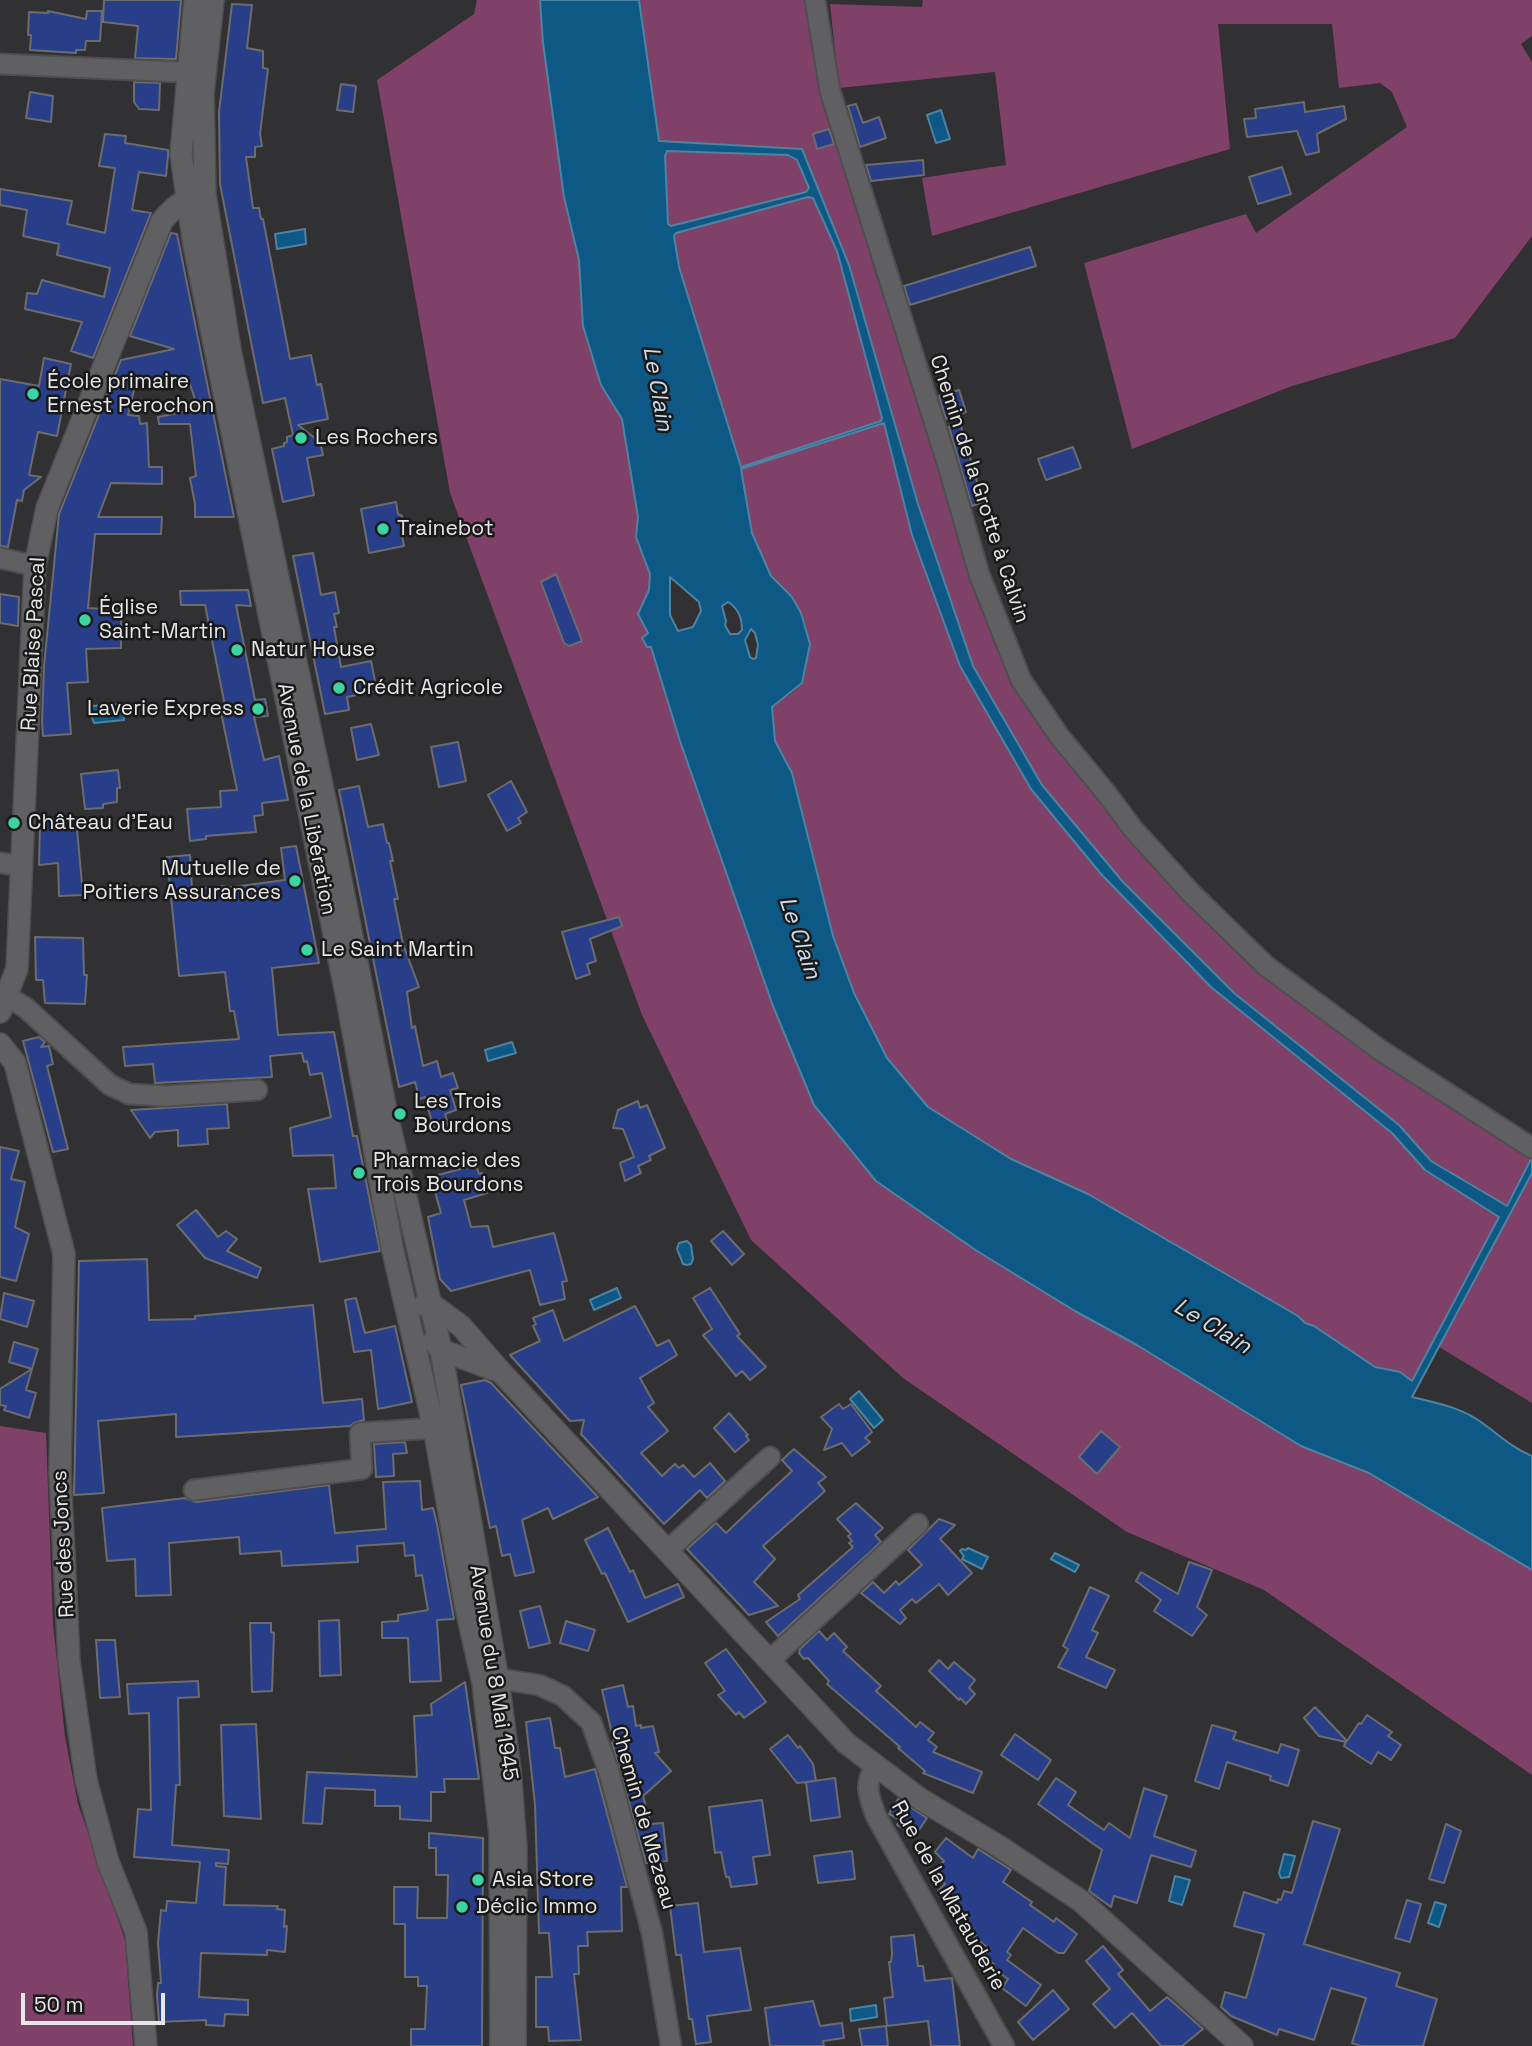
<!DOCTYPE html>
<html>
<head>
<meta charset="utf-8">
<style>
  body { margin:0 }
  #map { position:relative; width:1532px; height:2046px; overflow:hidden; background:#313033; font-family:"Space Grotesk",sans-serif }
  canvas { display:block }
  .scale { position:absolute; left:21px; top:1993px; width:144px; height:32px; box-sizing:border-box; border:4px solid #e6e6e7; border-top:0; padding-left:9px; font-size:21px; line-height:24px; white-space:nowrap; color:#e6e6e7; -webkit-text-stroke:5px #19191a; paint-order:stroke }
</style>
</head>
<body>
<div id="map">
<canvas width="1532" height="2046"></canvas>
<div class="scale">50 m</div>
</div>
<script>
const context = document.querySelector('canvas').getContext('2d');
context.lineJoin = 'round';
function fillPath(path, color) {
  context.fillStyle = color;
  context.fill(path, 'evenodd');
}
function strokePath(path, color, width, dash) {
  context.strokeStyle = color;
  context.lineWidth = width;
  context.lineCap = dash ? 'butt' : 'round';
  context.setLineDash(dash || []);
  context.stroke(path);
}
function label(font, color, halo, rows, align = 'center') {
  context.font = font + ' "Space Grotesk",sans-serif';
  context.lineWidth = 5;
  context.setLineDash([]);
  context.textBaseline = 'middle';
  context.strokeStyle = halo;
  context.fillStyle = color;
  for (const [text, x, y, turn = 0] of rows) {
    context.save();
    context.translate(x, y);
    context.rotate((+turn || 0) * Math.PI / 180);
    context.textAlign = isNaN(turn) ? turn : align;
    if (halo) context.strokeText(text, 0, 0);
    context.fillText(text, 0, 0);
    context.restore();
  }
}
fillPath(new Path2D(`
  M477,0H810L819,74L876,276L946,469L981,580L1059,736L1266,966L1532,1157L1412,1381L1400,1372L1375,1367L1314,1326L1305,1323L1298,1316L1088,1194L1011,1159L928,1107L887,1058L854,993L833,936L792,773L775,741L772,707C780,700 796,692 802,683C805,678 805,668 806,662C820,601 764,571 721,544L649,590L638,614L648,633L680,741L773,1006L814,1105L876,1181L977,1251L1075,1311L1137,1345L1301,1446L1369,1473L1532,1570V1775L1264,1590L1127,1532L903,1378L751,1240L642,1015L450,493L377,80L474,14Z
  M923,0H1532V36L1521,44L1532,62V236L1455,338L1292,386L1132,449L1084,263L1246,214L1256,233L1407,127L1392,92L1380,83L1339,88L1332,24H1218L1230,149L932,236L922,178L1006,165L995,72L839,88L830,4L922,7Z
  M1532,1173V1403L1439,1347Z
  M0,1426L46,1433L53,1624L65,1737L78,1804L125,1940L133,2046H0Z`), '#804168');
const water = new Path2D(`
  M540,0H639L659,141L802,149L849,265L918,504L973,666L1042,785L1123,882L1234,993L1399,1125L1431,1161L1507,1206L1532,1157V1173L1412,1397C1437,1403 1464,1408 1485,1425C1501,1437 1513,1448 1532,1456V1570L1369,1473L1301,1446L1137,1345L1075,1311L977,1251L876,1181L814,1105L773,1006L680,741L651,647H647L642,638L648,633L638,614L649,590L650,574L636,537L638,517L622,419L601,385L583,326L579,260L564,197L543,43ZM667,151L788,155L797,160L809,188L806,192L671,226L668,224L665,156ZM808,197L813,198L837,251L882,418L881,421L741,467L679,267L674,236L676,233ZM884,423L912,535L960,666L1031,789L1101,874L1211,987L1392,1133L1425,1170L1499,1217L1412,1381L1400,1372L1375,1367L1314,1326L1305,1323L1298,1316L1088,1194L1011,1159L928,1107L887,1058L854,993L833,936L792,773L775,741L772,707L802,683L810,644L801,613L792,597L771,576L752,533L741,469ZM670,577L699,602L701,611L693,627L678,631L670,615ZM728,602C738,608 742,619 742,630L738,634H730L725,625L726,621L722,606ZM751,629L755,633L758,645L756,658L753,659L750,657L745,640Z
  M941,110L950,139L936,143L927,115Z
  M305,229L306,244L277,249L275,234Z
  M122,704L124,720L94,723L89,710L92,706Z
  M512,1042L516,1053L488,1061L485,1050Z
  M687,1241L691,1245L693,1259L691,1264L687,1265L683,1264L677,1249L679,1243Z
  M617,1288L621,1298L594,1310L590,1300Z
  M859,1391L883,1420L874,1428L850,1399Z
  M968,1548L988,1557L982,1569L962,1559L964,1556L960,1551L962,1549L966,1550Z
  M1055,1553L1079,1565L1075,1572L1051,1559Z
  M1284,1854L1295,1856L1289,1877L1281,1878L1279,1873Z
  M1175,1876L1190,1880L1182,1905L1169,1901Z
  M1435,1902L1446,1905L1439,1927L1428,1923Z
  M876,2005L877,2017L851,2021L850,2009Z`);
fillPath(water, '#0d5885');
strokePath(water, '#4e83a2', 2);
const building = new Path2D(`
  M104,0H181L176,59L135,58L138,26L103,22Z
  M232,4L252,5L247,48L263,51V68L268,69L260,134L262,146L255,147V157H246L253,208H259L261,219H263L290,359L311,355L317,385L321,384L328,419L298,425L320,442L323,455L307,458L314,495L283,502L272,449L284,446V443L287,442V437L293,435L285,398L263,403L220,184L219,112Z
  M48,11L86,19L87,11H102L100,41H86L85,50H76V53L30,50L31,35H28L29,12L48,13Z
  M134,82L160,83L159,110L139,109L134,102Z
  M341,84L356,86L353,112L337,110Z
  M30,92L53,96L51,122L26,118Z
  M1304,102L1305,112L1344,106L1346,119L1317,134L1319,152L1306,155L1297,131L1247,137L1244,119L1256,118L1255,109Z
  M856,104L863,123L879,117L886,138L860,147L848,106Z
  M829,129L834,144L817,149L813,134Z
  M105,134L126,136L125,143L168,150V156L166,176L139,172L132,210L151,213L93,358L71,351L82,322L25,309L27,293L37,294L42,280L104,297L110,268L57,255L59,244L23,236L27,210L0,205V189L72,201L67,224L105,233L115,168L99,166Z
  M923,160L924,175L871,181L866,165Z
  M1282,167L1291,194L1258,204L1249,177Z
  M171,233L177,234L234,517H195V504L190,478L196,476L190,424H159L158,417L198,409L188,378L135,386L128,415L139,416L140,424L147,423L149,467H162V484L111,483L98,517H162L161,534H95L88,608L121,610V648L86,649L88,682L67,683L71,734L43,736L42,722L44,666L59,514L121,360L174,349L130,336Z
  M1030,247L1036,266L910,305L904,286Z
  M44,358L71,364L57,436L38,432L29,475L41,477L24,490L22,501L17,500L8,547L0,546V379L39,386Z
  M959,390L966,412L946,419L939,396Z
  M960,423L983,502L972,506L949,427Z
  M1073,447L1081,468L1046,480L1038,459Z
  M396,502L398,514L402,516L404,528L401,530L404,546L369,553L361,509Z
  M313,553L321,595L335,592L339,613L334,614L337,627H334L341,667L371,661L377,691L347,697L349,710L325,714L293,556Z
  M556,574L582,641L569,646L564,643L541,582Z
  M248,590L251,606L236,605L255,700L265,699L268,716L254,717L264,760L279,756L288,800L262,803L263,815L254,816L256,832L206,836V839L190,841L187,809L221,807L220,791L237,790L221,712L226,711L205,605H181L180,591Z
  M0,594L19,597L18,626L0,623Z
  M371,724L379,755L357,760L351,728Z
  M458,742L466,781L439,787L431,747Z
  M118,770L120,788H117V802L103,804V808L85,809L81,774Z
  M511,781L527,812L518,818L521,823L507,831L488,795Z
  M359,786L368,827L383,824L387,843H389L393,861H390L398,899H394L403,944L419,987L407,992L412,1028L415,1026L423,1066L437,1061L441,1077L453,1073L458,1088L450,1090L456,1110L445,1114L448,1125L434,1129L425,1097L420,1099L415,1082L399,1087L339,790Z
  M76,818L83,895L59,896L58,863L39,865L40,821Z
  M296,846L319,963L272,968L278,1035L334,1032L353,1136H357L380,1251L320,1262L308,1189L336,1188L333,1155L293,1156L290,1128L331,1117L322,1073L310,1075L307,1061L304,1062L302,1053L270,1056L272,1077L155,1083L153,1064L125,1066L123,1047L239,1039L234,1011H230L225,972L179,976L167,857L190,855L192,889L225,886V888L285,880L281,848Z
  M619,917L622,926L590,939L596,961L587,964L590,974L576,979L562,932Z
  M35,937L83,938L84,975H87L85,1004L45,1003L43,980H36Z
  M39,1037L45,1042L41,1047L49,1046L53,1064L47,1066L68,1149L53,1152L23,1041Z
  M638,1101L640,1108L647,1105L665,1148L649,1156L651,1160L638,1166L641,1173L625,1181L620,1163L634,1157L623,1129L613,1128L618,1110Z
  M227,1104L229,1128L207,1129L208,1144L178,1146V1130L155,1132L150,1138L131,1110Z
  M0,1147L19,1151L11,1179L25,1182L15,1227L29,1234L16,1281L0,1277Z
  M476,1165L479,1174L482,1173L487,1193L464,1200L471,1227L488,1226L493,1247L554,1233L567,1281L562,1282L565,1299L540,1305L530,1270L451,1291L440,1279L428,1217L441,1213L434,1188L441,1186L438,1175Z
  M196,1210L218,1237L226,1231L237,1239L227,1251L261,1268L257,1278L205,1258L177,1225Z
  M723,1231L744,1254L732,1265L711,1241Z
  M147,1259L149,1320L195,1319V1316L313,1305L323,1403L362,1399L364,1420L354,1423L350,1426L176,1437V1414L98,1421L104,1493L74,1495L79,1261Z
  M710,1288L740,1334L737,1336L766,1367L750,1380L742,1371L736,1376L703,1335L712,1329L693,1298Z
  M4,1293L34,1301L27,1327L0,1319Z
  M356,1298L365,1333L395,1326L412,1402L378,1409L371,1350L354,1352L345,1300Z
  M635,1306L657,1346L669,1340L677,1355L640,1378L654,1403L648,1407L668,1431L641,1453L662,1476L675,1464L679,1468L683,1465L694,1477L710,1463L725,1481L707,1498L700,1490L664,1524L581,1434L584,1420L570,1421L510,1355L540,1341L533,1326L536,1324L533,1318L553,1310L564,1341Z
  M14,1342L38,1349L32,1369L9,1362Z
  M32,1369L26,1390L36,1393L29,1418L4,1410L6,1406L0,1405V1389Z
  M485,1380L491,1383L598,1497L553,1519L548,1508L522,1520L534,1572L515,1576L510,1554L502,1556L496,1526L490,1528L461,1385Z
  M839,1404L843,1409L851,1404L872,1432L865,1438L870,1442L852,1456L842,1443L824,1450L832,1429L821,1417Z
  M729,1413L748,1435L746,1436L749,1440L735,1452L714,1428Z
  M1101,1431L1120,1447L1097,1474L1079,1457Z
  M405,1442L407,1453L393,1454L394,1476L376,1477L374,1444Z
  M794,1449L826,1477L818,1483L825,1491L763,1546L775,1559L754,1582L778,1606L749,1615L687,1549L716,1523L726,1533L751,1509L792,1471L782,1460Z
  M420,1481L422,1510L433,1508L437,1524L454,1619L437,1620L441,1681L410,1682L408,1638H382V1622L398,1621V1615L428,1610L422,1575L416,1576L414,1555L405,1556L404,1543L357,1546L358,1562L282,1566L281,1551L240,1554L239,1537L169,1543L171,1595L136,1596L135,1559L107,1561L102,1508L185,1498L196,1502L329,1485L335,1533L386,1529L383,1482Z
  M856,1503L883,1528L875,1535L881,1542L778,1636L766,1622L800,1599L798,1595L853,1547L849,1543L852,1541L848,1536L851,1534L837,1519Z
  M939,1519L955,1525L940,1539L972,1573L948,1595L939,1584L916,1603L912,1599L900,1610L906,1618L900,1624L861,1593L873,1582L884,1593L896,1581L899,1585L922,1565L908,1550Z
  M608,1528L630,1572L633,1570L645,1598L678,1584L684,1597L628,1622L605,1573L602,1574L585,1540Z
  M1189,1562L1212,1570L1197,1607L1207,1615L1192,1636L1154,1611L1161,1600L1136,1581L1141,1572L1178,1594Z
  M1090,1587L1109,1596L1092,1630L1098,1633L1086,1657L1115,1670L1106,1688L1058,1667L1068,1649L1063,1646Z
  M540,1606L550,1643L529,1648L520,1611Z
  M339,1620L341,1675L320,1676L319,1621Z
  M566,1621L595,1630L588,1651L560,1643Z
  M250,1623H271V1632L274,1633L272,1691L252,1692Z
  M819,1631L827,1640L834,1633L847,1647L843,1651L881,1686L876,1691L916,1727L920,1722L934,1733L928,1740L937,1747L933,1752L982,1772L973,1793L923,1773L925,1771L898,1748L900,1747L827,1684L829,1681L808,1658L804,1659L799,1653L800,1649Z
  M96,1640H115L120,1697L100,1698Z
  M726,1649L766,1702L744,1718L739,1712L736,1715L718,1695L725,1691L705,1663Z
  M939,1660L948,1669L954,1662L975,1680L969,1688L975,1694L966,1704L960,1698L959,1700L929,1671Z
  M198,1681L199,1697L178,1698L180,1785H176L172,1845L229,1850L228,1864L216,1863V1866L226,1867L224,1905L278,1906L277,1909L285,1910L284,1927L287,1926L285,1952L267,1950V1955L201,1953L199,1997L248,2000V2015L225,2014L224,2026L206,2025V2020L159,2022L157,1995L158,1983H161L158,1943L161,1910L166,1911L167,1901L196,1903L200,1862L134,1857L138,1809L151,1810L149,1713L129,1714L127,1684Z
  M465,1682L479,1779H444L445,1792H431V1821L400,1819V1806H375V1790L325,1788L322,1824L303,1823L307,1772L417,1777L414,1716L432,1715L431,1704Z
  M623,1685L628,1707L633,1706L636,1726L641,1725V1728L653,1726L659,1752L655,1753L671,1771L643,1796L651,1824L663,1823L667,1861L646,1863L614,1749L612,1743H614L602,1690Z
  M1315,1707L1347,1741L1359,1723L1361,1724L1367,1715L1392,1732L1388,1736L1401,1745L1391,1760L1378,1752L1371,1764L1344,1746L1346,1742L1319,1736L1304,1718Z
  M550,1718L555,1748H560L565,1777L595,1769L627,1887H621L622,1931L587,1932L588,1946H578L579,1974H574L581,2040L549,2041L548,2027H536V1977H552L549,1933H539L535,1805L526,1722Z
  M256,1724L261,1819L224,1816L221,1725Z
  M1212,1725L1236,1732L1233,1739L1278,1753L1281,1744L1299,1750L1288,1786L1270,1780L1271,1776L1227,1762L1219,1789L1195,1781Z
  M1015,1734L1051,1760L1038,1780L1001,1755Z
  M788,1735L798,1748L800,1746L813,1764L816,1781L797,1783L770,1749Z
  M835,1778L840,1817L811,1821L806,1782Z
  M1056,1778L1076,1792L1068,1805L1104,1830L1109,1823L1130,1838L1144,1788L1167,1796L1154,1836L1196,1851L1191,1867L1151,1855L1137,1903L1114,1896L1111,1907L1089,1891L1102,1850L1038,1804Z
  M898,1799L927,1818L915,1836L897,1825L900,1820L889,1814Z
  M762,1800L770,1855L753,1857L757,1884L731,1887L729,1877H726L721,1852L715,1853L709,1807Z
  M1313,1821L1340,1829L1304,1944L1400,1973L1396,1986L1437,1999L1423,2046H1361L1352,2043L1366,1998L1331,1988L1314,2040L1279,2029L1277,2035L1231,2016L1221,2007L1225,1992L1246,1998L1264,1934L1234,1926L1244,1892L1277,1903L1278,1899L1281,1900L1284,1891L1292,1893Z
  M1446,1824L1461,1831L1444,1883L1429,1879Z
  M429,1833L483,1838L482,2046H411V2029H425L427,1986H418V1977H405V1924H394V1887H418L417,1918H447L448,1875H436V1848H429Z
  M946,1838L973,1858L978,1849L1011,1870L1003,1882L1032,1902L1030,1905L1054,1922L1056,1918L1077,1934L1064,1953H1058L1023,1928L1007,1952L1011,1955L1007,1960L1041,1985L1026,2006L1002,1988L1008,1979L992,1967L994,1964L984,1957L990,1949L974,1937L976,1935L969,1930L972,1926L939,1895L941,1894L938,1891L945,1884L933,1872L944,1861L935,1852Z
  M852,1851L855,1879L818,1883L814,1856Z
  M1407,1900L1421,1904L1410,1942L1395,1938Z
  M698,1903L704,1952L740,1948L751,2010L707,2016L711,2042L696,2044L692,2019H689L681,1955H676L670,1906Z
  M914,1935L918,1966H923L925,1981L952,1978L960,2046H931L928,2021L887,2026L884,1998L893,1997L889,1962H891L892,1954L891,1937Z
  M1103,1946L1123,1970L1118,1974L1150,2011L1167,1997L1203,2029L1182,2046H1161L1132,2013L1115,2028L1093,2004L1110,1989L1086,1961Z
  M1053,1990L1069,2009L1033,2040L1018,2022Z
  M813,2001L820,2026L842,2023L844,2038L823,2041L824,2046H770L765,2008Z
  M886,2026L888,2046H862L859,2029Z`);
fillPath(building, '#293e88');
strokePath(building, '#6b6c6f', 2);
const street = new Path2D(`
  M815,0L830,91L949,469L979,574L1021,680L1059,736L1107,794L1133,829L1191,893L1266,966L1380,1050L1532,1148
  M0,64L202,73
  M0,558L35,566
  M0,863L22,866
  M0,992L26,1008L110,1085L129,1094L166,1096L257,1090
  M194,1490L362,1469L360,1433L434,1428
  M667,1551L770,1457
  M770,1660L918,1524
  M484,1683L507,1680L539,1685L563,1696L591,1722L609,1772L652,1933L671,2046
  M876,1766C863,1784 869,1797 876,1816L1004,2046`);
const secondary = new Path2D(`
  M195,0L181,154L194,245L347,998L392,1247L434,1428L466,1608L483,1683L500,1834L501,2046
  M213,0L203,94L205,194L230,350L328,814L385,1106L441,1350L498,1681L510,1770L516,1848L515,2046
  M0,1012L17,969L35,566L47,508L162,221C173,208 182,200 199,196
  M0,1044L15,1063L64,1254L60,1473L69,1661L86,1780L108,1862L136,1932L146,2046
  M424,1305L431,1304L461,1326L501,1372L846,1743L920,1799L1000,1847L1081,1901L1242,2046
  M434,1341L441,1350L498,1371`);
strokePath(street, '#4e4e50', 23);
strokePath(secondary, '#4e4e50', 24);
strokePath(street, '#606063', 19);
strokePath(secondary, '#606063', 21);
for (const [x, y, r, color] of [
  [33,394,7,"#3dd4a3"],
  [301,438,7,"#3dd4a3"],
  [383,529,7,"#3dd4a3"],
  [85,620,7,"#3dd4a3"],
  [237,650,7,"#3dd4a3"],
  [339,688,7,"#3dd4a3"],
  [258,709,7,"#3dd4a3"],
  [14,823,7,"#3dd4a3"],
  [295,881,7,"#3dd4a3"],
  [307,950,7,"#3dd4a3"],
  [400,1114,7,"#3dd4a3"],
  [359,1173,7,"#3dd4a3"],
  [478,1880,7,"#3dd4a3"],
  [462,1907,7,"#3dd4a3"]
]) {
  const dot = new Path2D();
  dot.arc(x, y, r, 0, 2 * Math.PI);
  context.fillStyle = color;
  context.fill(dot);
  strokePath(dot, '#19191a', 2.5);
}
label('21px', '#e6e6e7', '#19191a', [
  ["École primaire",47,382],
  ["Ernest Perochon",47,406],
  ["Les Rochers",315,438],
  ["Trainebot",397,529],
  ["Église",99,608],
  ["Saint-Martin",99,632],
  ["Natur House",251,650],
  ["Crédit Agricole",353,688],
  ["Laverie Express",244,709,"right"],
  ["Château d'Eau",28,823],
  ["Mutuelle de",281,869,"right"],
  ["Poitiers Assurances",281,893,"right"],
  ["Le Saint Martin",321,950],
  ["Les Trois",414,1102],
  ["Bourdons",414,1126],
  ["Pharmacie des",373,1161],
  ["Trois Bourdons",373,1185],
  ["Asia Store",492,1880],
  ["Déclic Immo",476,1907]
], 'left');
label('21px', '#e6e6e7', '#19191a', [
  ["Chemin de la Grotte à Calvin",979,489,72],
  ["Rue Blaise Pascal",34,644,-87],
  ["Avenue de la Libération",306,799,79],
  ["Rue des Joncs",64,1544,-93],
  ["Avenue du 8 Mai 1945",493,1673,81],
  ["Chemin de Mezeau",643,1818,74],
  ["Rue de la Matauderie",948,1896,61]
]);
label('italic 23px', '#c8dced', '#19191a', [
  ["Le Clain",657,389,80],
  ["Le Clain",799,938,71],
  ["Le Clain",1212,1327,31]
]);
</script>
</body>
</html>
